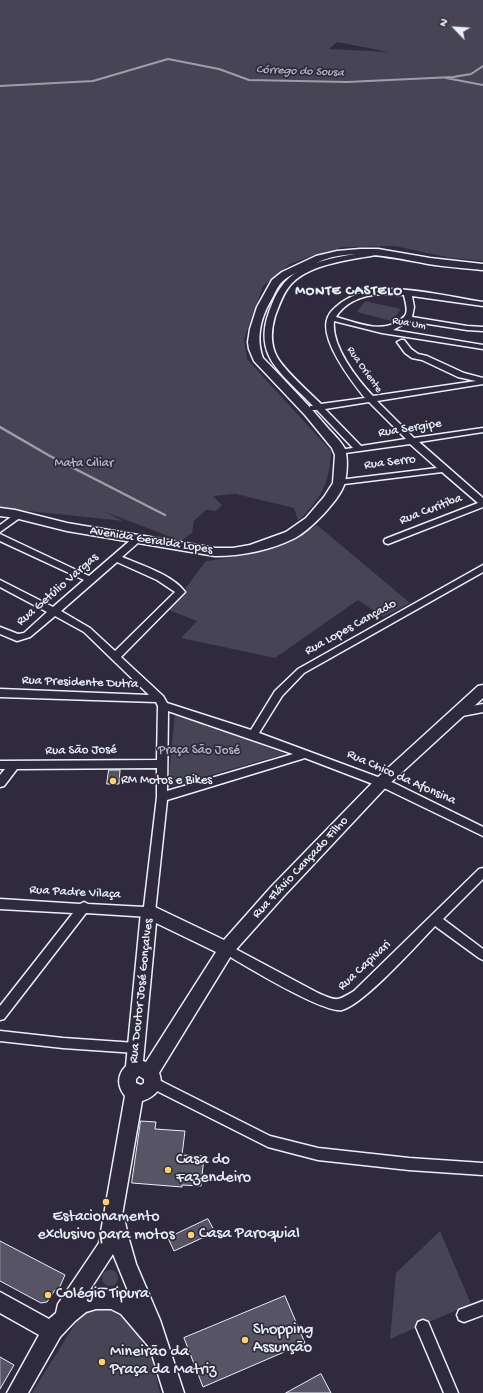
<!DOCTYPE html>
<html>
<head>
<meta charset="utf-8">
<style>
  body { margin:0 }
  #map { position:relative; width:483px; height:1393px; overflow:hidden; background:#2f2a3d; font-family:"Gochi Hand",sans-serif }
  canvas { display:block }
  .north { position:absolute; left:435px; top:8px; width:40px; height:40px; -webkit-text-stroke:3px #2f2a3d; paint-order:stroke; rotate:295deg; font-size:11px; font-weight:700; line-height:16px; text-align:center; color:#e8f1f8 }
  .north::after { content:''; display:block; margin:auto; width:14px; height:18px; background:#e8f1f8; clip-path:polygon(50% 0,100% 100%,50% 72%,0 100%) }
</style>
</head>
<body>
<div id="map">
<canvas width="483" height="1393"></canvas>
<div class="north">N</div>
</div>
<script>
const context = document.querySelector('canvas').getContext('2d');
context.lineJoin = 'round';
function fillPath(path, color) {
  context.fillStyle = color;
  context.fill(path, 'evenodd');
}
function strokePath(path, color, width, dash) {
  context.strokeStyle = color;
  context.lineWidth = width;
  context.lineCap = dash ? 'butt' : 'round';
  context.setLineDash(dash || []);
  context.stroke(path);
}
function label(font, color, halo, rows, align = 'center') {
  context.font = font + ' "Gochi Hand",sans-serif';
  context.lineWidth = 3.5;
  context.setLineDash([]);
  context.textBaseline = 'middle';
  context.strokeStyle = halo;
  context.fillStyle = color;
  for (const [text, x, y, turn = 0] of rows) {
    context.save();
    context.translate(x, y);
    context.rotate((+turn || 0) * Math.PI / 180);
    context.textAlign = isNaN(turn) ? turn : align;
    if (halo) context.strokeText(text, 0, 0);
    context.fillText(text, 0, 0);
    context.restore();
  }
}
fillPath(new Path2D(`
  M0,0H483V261L451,258L395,246L344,247L314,255L290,264L263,286L244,339L247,359L331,451C330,483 321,499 298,521L294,508L236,494L213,496L222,505L216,511L206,510L194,521L192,533L181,541L103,511L123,521L0,508ZM337,42L389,52L329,49Z
  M365,301L401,309L392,321L357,312Z
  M317,525L410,603L383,617L358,600L275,658L181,638L197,621L169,610L206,561C243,557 286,544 317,525Z
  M175,713L285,754L168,787Z
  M440,1231L471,1304L390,1339L396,1273Z
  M102 1278a8 8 0 1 1 16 0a8 8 0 1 1-16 0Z
  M114,1307L130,1319L152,1360L160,1393H32L76,1322L92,1309Z`), '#464455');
strokePath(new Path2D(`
  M446,78L483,85
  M0,86L93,81L168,59L219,69L249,80L347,82L453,77L471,74L483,66`), '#9c9fab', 2);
strokePath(new Path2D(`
  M0,427L50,456L165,515`), '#9c9fab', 2.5);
const building = new Path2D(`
  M109,770H120L119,784H107Z
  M141,1121L156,1122L155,1129L185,1131L182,1155L204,1156L201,1186L182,1185V1187L132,1183Z
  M208,1219L215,1232L174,1251L168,1238Z
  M0,1241L65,1275L58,1291L55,1290L47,1302L41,1303L0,1281Z
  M285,1296L305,1343L203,1387L184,1338Z
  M0,1357L14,1365L0,1389Z
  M321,1374L331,1393H286Z`);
fillPath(building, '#575565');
strokePath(building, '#e8f1f8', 1);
const minor = new Path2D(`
  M378,250H381V254C352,260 306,263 288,288C282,296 279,306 275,316C271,330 270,344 277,357C284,370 310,393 321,404L365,398C352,382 318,338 328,317C330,311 337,306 342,302C354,294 368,290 383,289C415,288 451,297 483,302V306L412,296L414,307L412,317L467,326L483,327V331L467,330L409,321L393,330L483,345V349L382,333L334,321C331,346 357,379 373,396L476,381L458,377L422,360L412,358L405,353L397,342L401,340H404L411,349L418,354L427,356L464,373L483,378V384L377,401L414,438L483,428V432L419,442L483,498V507L388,544L385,543L384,541L385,539L478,503L442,472L336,485L335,483L336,481L339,480L437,468L410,444L338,454L337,452L338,450L353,448L317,410H310V406H313C300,392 276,372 269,356C262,341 264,326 269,312C273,301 277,291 285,282C307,258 348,256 378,250ZM382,294L404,295C405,301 408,308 406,314C404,318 400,320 397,322C378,333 355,322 336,317C346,301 364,295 382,294ZM369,402L406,439L361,446L325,409Z
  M18,512L22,515L21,517L0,532V525Z
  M0,534L89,576L133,538H139L140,540L139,542L122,557C141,565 173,575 185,592L121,657L163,696L167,703L251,730L275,691L298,669L483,565V572L304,673L282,696L259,733L394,783L483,827V836L386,789L305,758L167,800L155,912L153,915L149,917L86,913L4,1019L0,1020V1006L73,913L0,909V899L80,904L84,902L88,904L144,907L157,797V768L17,769L4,786L0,787V775L5,769H0V761L157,760L158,706L156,702L0,697V689L149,695L84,632L55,616L30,637L17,641L0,634V627L18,634L24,633L47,612L0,587V580L53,607L84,580L0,541ZM117,562L157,580L175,592L115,651L90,628L61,611ZM168,711L293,754L167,791Z
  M483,704V712L457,717L453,716L452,713L453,710L457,709Z
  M483,868V879L443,919L483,949V960L479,958L435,926C417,945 364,1004 342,1010C324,1014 242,964 222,952L220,949L222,946L226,944L230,946L318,993C337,1001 336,1002 354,991L479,869Z
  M0,1031L63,1038L136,1043L140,1044L142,1048L140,1052L136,1053L63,1048L0,1041Z
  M153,1077L270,1136L318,1148L409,1158L483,1163V1175L409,1170L318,1160L268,1147L149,1087L147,1083L149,1079Z
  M483,1301V1315L464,1322L459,1320L457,1315L459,1310Z
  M423,1320L428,1322L458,1393H444L416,1327L418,1322Z`);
const secondary = new Path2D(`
  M360,249H378L430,258L483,264V270C465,268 446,267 428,264C394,258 357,248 323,260C316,263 310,267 303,270C295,273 286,277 280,284C276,289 273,297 270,302C260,319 256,340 263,358C285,381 307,403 327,427C333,434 341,441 345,449C348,458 347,473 345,482C341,499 310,530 295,538C271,550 242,556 215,556L67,531L15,518L0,516V508L15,510L67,523L215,548H233L250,545L286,532L306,518L324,497L333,483L335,455L332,448L305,415L254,361L249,349L248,342L250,329L257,307L272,280L282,272L316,256L337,251Z
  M483,685V698L387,786L283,897L232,954L159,1073C165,1087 155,1097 142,1101L122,1215L125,1222L128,1236L136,1264L160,1320L184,1393H164L150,1348L121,1314L111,1309H96L86,1312L75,1321L60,1337L28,1393H7L39,1335L0,1313V1292L49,1319L56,1313L58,1304L99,1243L125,1096C117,1086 117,1075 126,1066L141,912L143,907L149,905L155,907L224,940L271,887L377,778L478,686ZM156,923L216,952L146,1062L143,1061ZM139,1076L144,1079V1083L141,1085L136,1083V1079ZM113,1254L131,1298C117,1291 105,1286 89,1291Z`);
strokePath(minor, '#e8f1f8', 3);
strokePath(secondary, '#e8f1f8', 3);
fillPath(minor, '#2f2a3d');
fillPath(secondary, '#2f2a3d');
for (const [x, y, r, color] of [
  [113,781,4,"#ffd166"],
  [168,1170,4,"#ffd166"],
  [106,1202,4,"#ffd166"],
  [191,1235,4,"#ffd166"],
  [48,1295,4,"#ffd166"],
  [245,1340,4,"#ffd166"],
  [102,1362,4,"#ffd166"]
]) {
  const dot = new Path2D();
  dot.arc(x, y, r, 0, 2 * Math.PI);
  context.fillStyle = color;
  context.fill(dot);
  strokePath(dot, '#2f2a3d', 1.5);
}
label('11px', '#e8f1f8', '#2f2a3d', [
  ["Rua Um",409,324,10],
  ["Rua Oriente",364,370,55]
]);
label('italic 12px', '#afb4be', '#2f2a3d', [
  ["Córrego do Sousa",300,72,2]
]);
label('13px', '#e8f1f8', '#2f2a3d', [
  ["Rua Sergipe",410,429,-9],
  ["Rua Serro",390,463,-7],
  ["Rua Curitiba",431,510,-21],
  ["Avenida Geralda Lopes",151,541,9],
  ["Rua Getúlio Vargas",58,590,-41],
  ["Rua Lopes Cançado",351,628,-29],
  ["Rua Presidente Dutra",80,683,2],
  ["Rua São José",81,751,-1],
  ["Rua Chico da Afonsina",401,778,24],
  ["Rua Flávio Cançado Filho",301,868,-47],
  ["Rua Padre Vilaça",75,893,3],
  ["Rua Capivari",365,966,-43],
  ["Rua Doutor José Gonçalves",142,991,-84]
]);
label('13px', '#afb4bf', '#2f2a3d', [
  ["Mata Ciliar",84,464],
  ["Praça São José",199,751]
]);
label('13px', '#e8f1f8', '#2f2a3d', [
  ["RM Motos e Bikes",121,781]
], 'left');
context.letterSpacing = '1px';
label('bold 14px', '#e8f1f8', '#2f2a3d', [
  ["MONTE CASTELO",349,292]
]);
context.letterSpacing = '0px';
label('16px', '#e8f1f8', '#2f2a3d', [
  ["Casa do",176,1161],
  ["Fazendeiro",176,1179],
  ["Estacionamento",106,1218,"center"],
  ["exclusivo para motos",106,1236,"center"],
  ["Casa Paroquial",199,1235],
  ["Colégio Tipura",56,1295],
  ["Shopping",253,1331],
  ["Assunção",253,1349],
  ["Mineirão da",110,1353],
  ["Praça da Matriz",110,1371]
], 'left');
</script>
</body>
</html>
